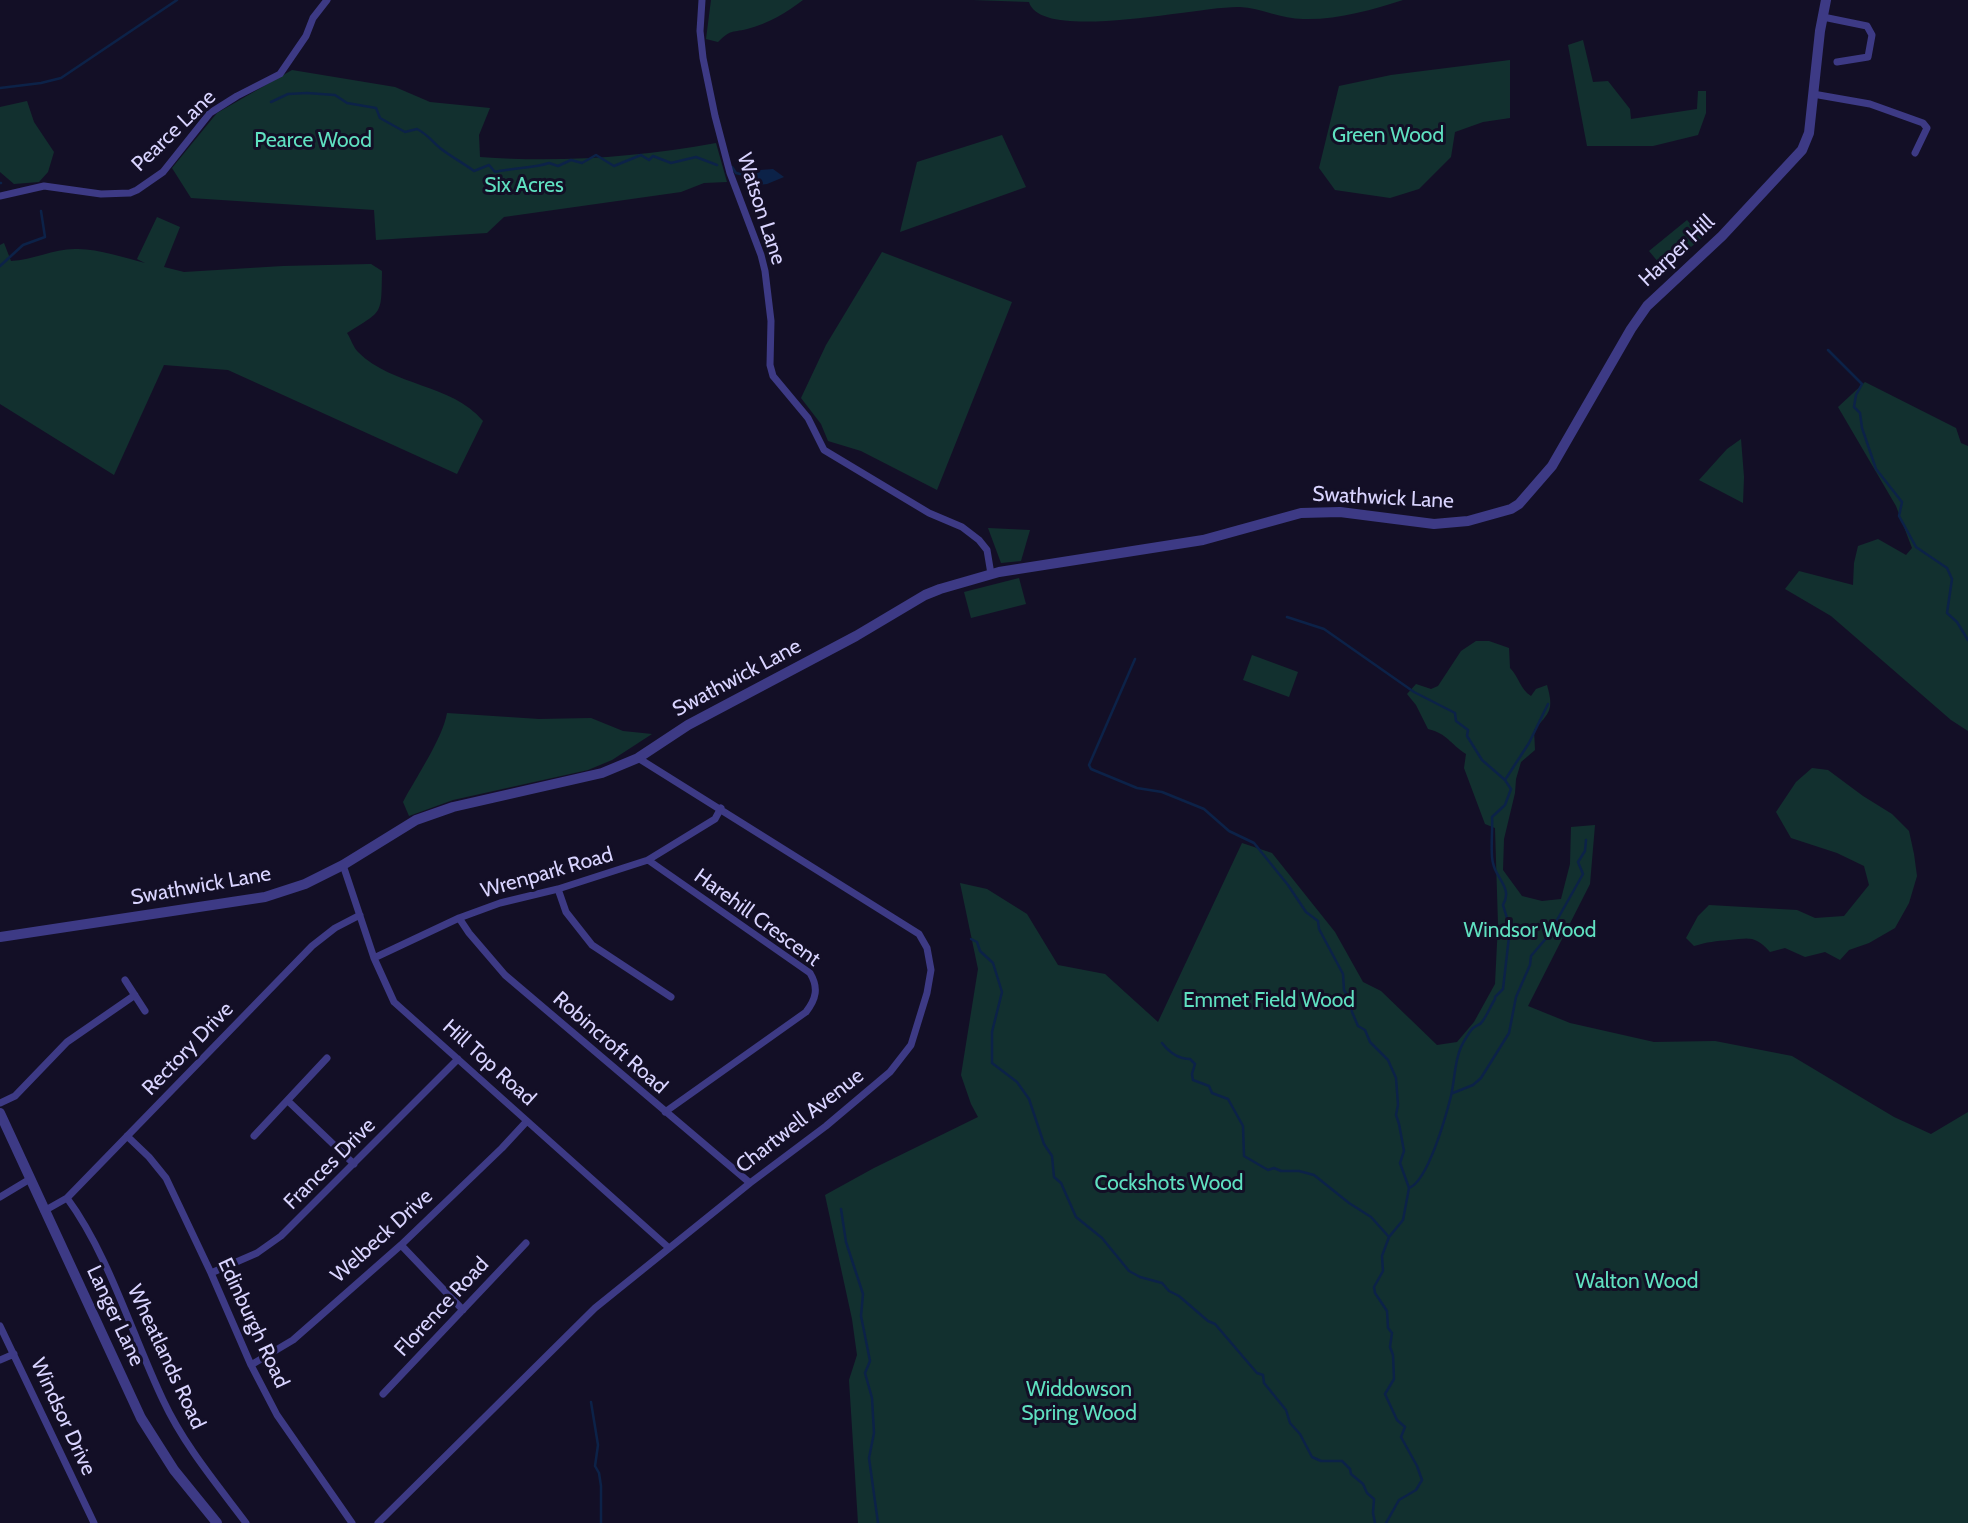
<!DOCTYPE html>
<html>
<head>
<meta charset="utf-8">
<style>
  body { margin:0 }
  canvas { display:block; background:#130f26 }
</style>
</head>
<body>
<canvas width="1968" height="1523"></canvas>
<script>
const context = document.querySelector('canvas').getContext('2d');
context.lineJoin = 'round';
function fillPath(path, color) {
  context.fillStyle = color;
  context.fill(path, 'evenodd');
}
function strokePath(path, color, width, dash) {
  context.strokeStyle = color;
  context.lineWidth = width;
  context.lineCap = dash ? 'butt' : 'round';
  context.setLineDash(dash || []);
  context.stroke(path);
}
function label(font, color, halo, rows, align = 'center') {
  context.font = font + ' Cabin,sans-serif';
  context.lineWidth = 6;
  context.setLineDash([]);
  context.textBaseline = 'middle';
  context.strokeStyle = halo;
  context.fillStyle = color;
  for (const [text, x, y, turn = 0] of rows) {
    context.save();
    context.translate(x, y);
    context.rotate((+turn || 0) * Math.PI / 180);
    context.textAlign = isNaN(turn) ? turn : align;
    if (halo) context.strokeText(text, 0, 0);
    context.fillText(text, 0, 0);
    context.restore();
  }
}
fillPath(new Path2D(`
  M711,0H803C787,12 768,24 747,29C730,33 732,29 718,42L706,39Z
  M973,0H1403C1372,10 1337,20 1303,19C1282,19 1261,8 1240,7C1203,5 1041,44 1029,2Z
  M1583,40L1593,82L1608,81L1630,109L1631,119L1697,109L1698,91H1706V113L1698,135L1653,146H1587L1568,45Z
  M1510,60V118L1483,122L1455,132L1451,157L1419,189L1390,198L1335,190L1319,168L1339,86L1391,75Z
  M292,70L395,87L430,102L490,108L479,135L480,157C558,163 639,157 716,143L727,182L704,183L681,192L504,217L487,233L376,240L374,210L191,198L172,168L217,113Z
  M27,101L34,122L54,152L48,172L39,182L14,184L0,172V107Z
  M1002,135L1026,187L900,232L917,162Z
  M157,217L180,227L164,267L184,272L283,266L371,264L382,271C381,315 384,310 347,333C351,339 353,347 358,352C393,387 451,383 483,421L457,474L228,370L164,365L114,475L0,404V245L4,243L11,261C33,260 53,249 75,249C96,248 125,258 145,263L137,259Z
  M1687,220L1702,238L1664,269L1649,251Z
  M882,252L1012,302L937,490L861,451L828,441L821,424L801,398L826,345Z
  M1865,382L1956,428L1961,443L1968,446V731L1951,720L1831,616L1785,589L1799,571L1853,585L1854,563L1858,546L1878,539L1906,555L1912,548L1896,506L1838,407Z
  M1741,439L1744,477L1743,503L1699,480L1727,449Z
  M988,528L1030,530L1021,561L1001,563Z
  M1019,578L1026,604L971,618L964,592Z
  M1476,641H1489L1509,648L1510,668C1519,677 1520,689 1531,696L1536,689L1547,685C1554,710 1550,712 1534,730L1535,750L1521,762L1516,779L1515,793L1504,839L1503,870L1522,896L1542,901L1561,899L1570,864L1571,827L1595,825L1590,884L1528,1006L1570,1023L1654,1042L1715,1041L1792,1056L1894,1117L1931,1134L1968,1112V1523H858L849,1380L857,1355L852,1319L825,1195L874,1168L978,1117L971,1104L961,1075L978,969L960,883L987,889L1027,914L1058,965L1105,974L1158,1022L1242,843L1272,853L1335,932L1363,982L1381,991L1437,1045L1457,1042L1474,1022L1495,984L1498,924L1495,828L1485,824L1464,768L1466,754C1449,743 1448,734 1428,729L1416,705L1407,694L1416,684L1431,689L1438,686L1461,651Z
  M1252,655L1298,672L1289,697L1243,680Z
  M447,713L539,719L591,718L623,731L652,734L612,760L588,770L453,800L409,816L403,802C415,779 443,738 447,713Z
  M1812,768L1828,770L1863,796L1892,814L1909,831L1914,854L1917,876L1909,903L1895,928L1869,943L1849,950L1840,960L1825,952L1805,957L1785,948L1770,952C1755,935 1749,938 1729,940C1716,941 1707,942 1694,946L1686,938L1698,916L1709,905L1797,910L1815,918L1844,916L1869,885L1864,866L1837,853L1791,838L1776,812L1796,782Z`), '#12302f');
fillPath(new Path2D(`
  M773,169L784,177L767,184L751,186L747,171Z`), '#0c2248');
strokePath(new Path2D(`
  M0,88L41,83L61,78L177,0
  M271,102L288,94L307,93L335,95L347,103L376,108L380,118L405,132L417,129C427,134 432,141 440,148C450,156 463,163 474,171L489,165L495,172C511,168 535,168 549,163L558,166L571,160L582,163L596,155L614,166L641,155L649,160L653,156L671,163L696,157L717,165
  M732,167L736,173L749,176
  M0,183H1
  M0,266L23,245L45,237L41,211
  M1828,350L1862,384L1856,395L1854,407L1860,413L1862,428L1876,469L1902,502L1899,516L1916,547L1947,568L1952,579L1947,613L1957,622L1968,640
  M1287,617L1324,629L1414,692L1455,713L1456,721L1468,730L1467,736L1482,760L1505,780L1511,789L1505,805L1492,817C1493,829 1490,853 1493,863C1496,879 1513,888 1503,905L1510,928L1503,989L1495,997V999C1491,1005 1486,1018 1481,1023C1479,1025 1475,1026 1472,1029C1468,1034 1464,1041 1461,1047C1454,1063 1455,1079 1451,1096C1446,1116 1428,1181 1409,1188
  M1135,659L1089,765L1091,769L1137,788L1162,792L1204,809L1229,831L1254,843L1288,885L1306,912L1318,921L1319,929L1343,974L1344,990L1349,998L1352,1012L1358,1026L1365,1030L1370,1042L1388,1060L1396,1078L1398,1105L1396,1115L1399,1124L1404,1151L1400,1163L1409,1188L1403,1220L1389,1237L1382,1256L1383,1271L1374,1287L1375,1293L1387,1311L1388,1328L1392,1333L1390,1347L1393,1355L1394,1379L1385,1394L1397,1420L1405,1427L1401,1437L1417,1466L1422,1480L1416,1490L1399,1500L1386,1523
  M1505,780L1529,743L1548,704
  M971,939L977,942L980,951L993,963L1002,992L992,1032V1063L1017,1082L1029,1099L1044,1144L1052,1156L1054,1177L1061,1183L1076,1217L1102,1238L1129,1271L1140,1277L1162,1283L1169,1291L1179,1296L1208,1321L1215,1324L1257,1373L1263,1375L1264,1383L1286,1410L1290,1423L1300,1434L1312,1457L1321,1461H1342L1350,1469L1351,1474L1363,1484L1367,1493L1374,1499L1373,1513L1375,1523
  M1162,1043C1169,1052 1179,1059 1190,1059L1195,1064L1192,1074L1193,1080L1209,1086L1212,1093L1228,1099L1243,1126L1244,1156L1268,1170L1274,1168L1281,1171H1299L1314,1175L1349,1203L1371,1217L1389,1237
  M1453,1093L1473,1085L1481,1078L1509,1033L1516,997L1530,965L1531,956L1548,936L1583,874L1578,862L1585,851L1586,840
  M841,1209L846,1242L863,1294L861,1316L870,1361L865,1373L872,1398L874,1433L869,1458L878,1523
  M591,1402L598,1445L595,1466L599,1473L601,1486V1523`), '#0c2248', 2.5);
strokePath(new Path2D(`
  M702,0L700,31L703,58L715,116L730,173L761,255L765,271L771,321L770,365L773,376L808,418L824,450L929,513L962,527L979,540L987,550L991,574
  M1823,17L1867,26L1872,35L1868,57L1837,62
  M1813,94L1870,104L1923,123L1927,128L1915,153
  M0,196L44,186L101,194L130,193L137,190L163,172L210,113L237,96L280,74L306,36L313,18L327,0
  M648,860L810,973C819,988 816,999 806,1012L665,1112
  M343,865L374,958L394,1002L669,1248
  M558,889L566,912L592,945L671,997
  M459,918L469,933L505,975L750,1183
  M374,958L459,918L500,903L558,889L648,860L715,819L721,808
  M125,980L145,1011
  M288,1101L354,1164
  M0,1103L15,1096L67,1042L135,995
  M127,1136L149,1157L166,1178L211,1273L251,1365L277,1415L352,1523
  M254,1136L327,1058
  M0,1197L30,1179
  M67,1198C109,1255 132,1335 163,1400C184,1445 216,1483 246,1523
  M44,1211L67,1198L312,946L335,928L360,915
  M401,1245L463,1310
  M211,1273L257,1253L281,1236L458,1059
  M0,1326L94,1523
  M0,1360L14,1354
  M251,1365L293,1340L401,1245L502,1148L527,1121
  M383,1394L526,1243
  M378,1523L595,1308L750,1183L826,1126L890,1072L911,1045L927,993L931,970L927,948L919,934L638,758`), '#3d3a85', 7);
strokePath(new Path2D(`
  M0,937L265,897L305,884L343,865L416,820L453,807L602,773L638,758L688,725L856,636L925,595L940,589L999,572L1203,540L1301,513L1340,512L1434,524L1468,521L1511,509L1519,504L1552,466L1631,329L1647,306L1722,236L1802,150L1809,133L1820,31L1826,0
  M0,1113L141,1418L174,1470L217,1523`), '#3d3a85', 10);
label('21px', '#d9d4ff', '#130f26', [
  ["Pearce Lane",174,131,-44],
  ["Watson Lane",761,209,72],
  ["Harper Hill",1677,251,-43],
  ["Swathwick Lane",1383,498,3],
  ["Swathwick Lane",737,678,-28],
  ["Wrenpark Road",547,873,-16],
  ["Swathwick Lane",201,886,-10],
  ["Harehill Crescent",757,918,36],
  ["Robincroft Road",610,1043,41],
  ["Rectory Drive",188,1049,-46],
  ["Hill Top Road",489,1063,42],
  ["Chartwell Avenue",800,1121,-38],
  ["Frances Drive",330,1164,-45],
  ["Welbeck Drive",382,1236,-42],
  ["Florence Road",442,1307,-47],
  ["Langer Lane",115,1316,65],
  ["Edinburgh Road",253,1323,65],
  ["Wheatlands Road",166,1357,65],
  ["Windsor Drive",63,1417,65]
]);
label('21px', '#5fe0c0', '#130f26', [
  ["Green Wood",1388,136],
  ["Pearce Wood",313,141],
  ["Six Acres",524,186],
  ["Windsor Wood",1530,931],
  ["Emmet Field Wood",1269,1001],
  ["Cockshots Wood",1169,1184],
  ["Walton Wood",1637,1282],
  ["Widdowson",1079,1390],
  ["Spring Wood",1079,1414]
]);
</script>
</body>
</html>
